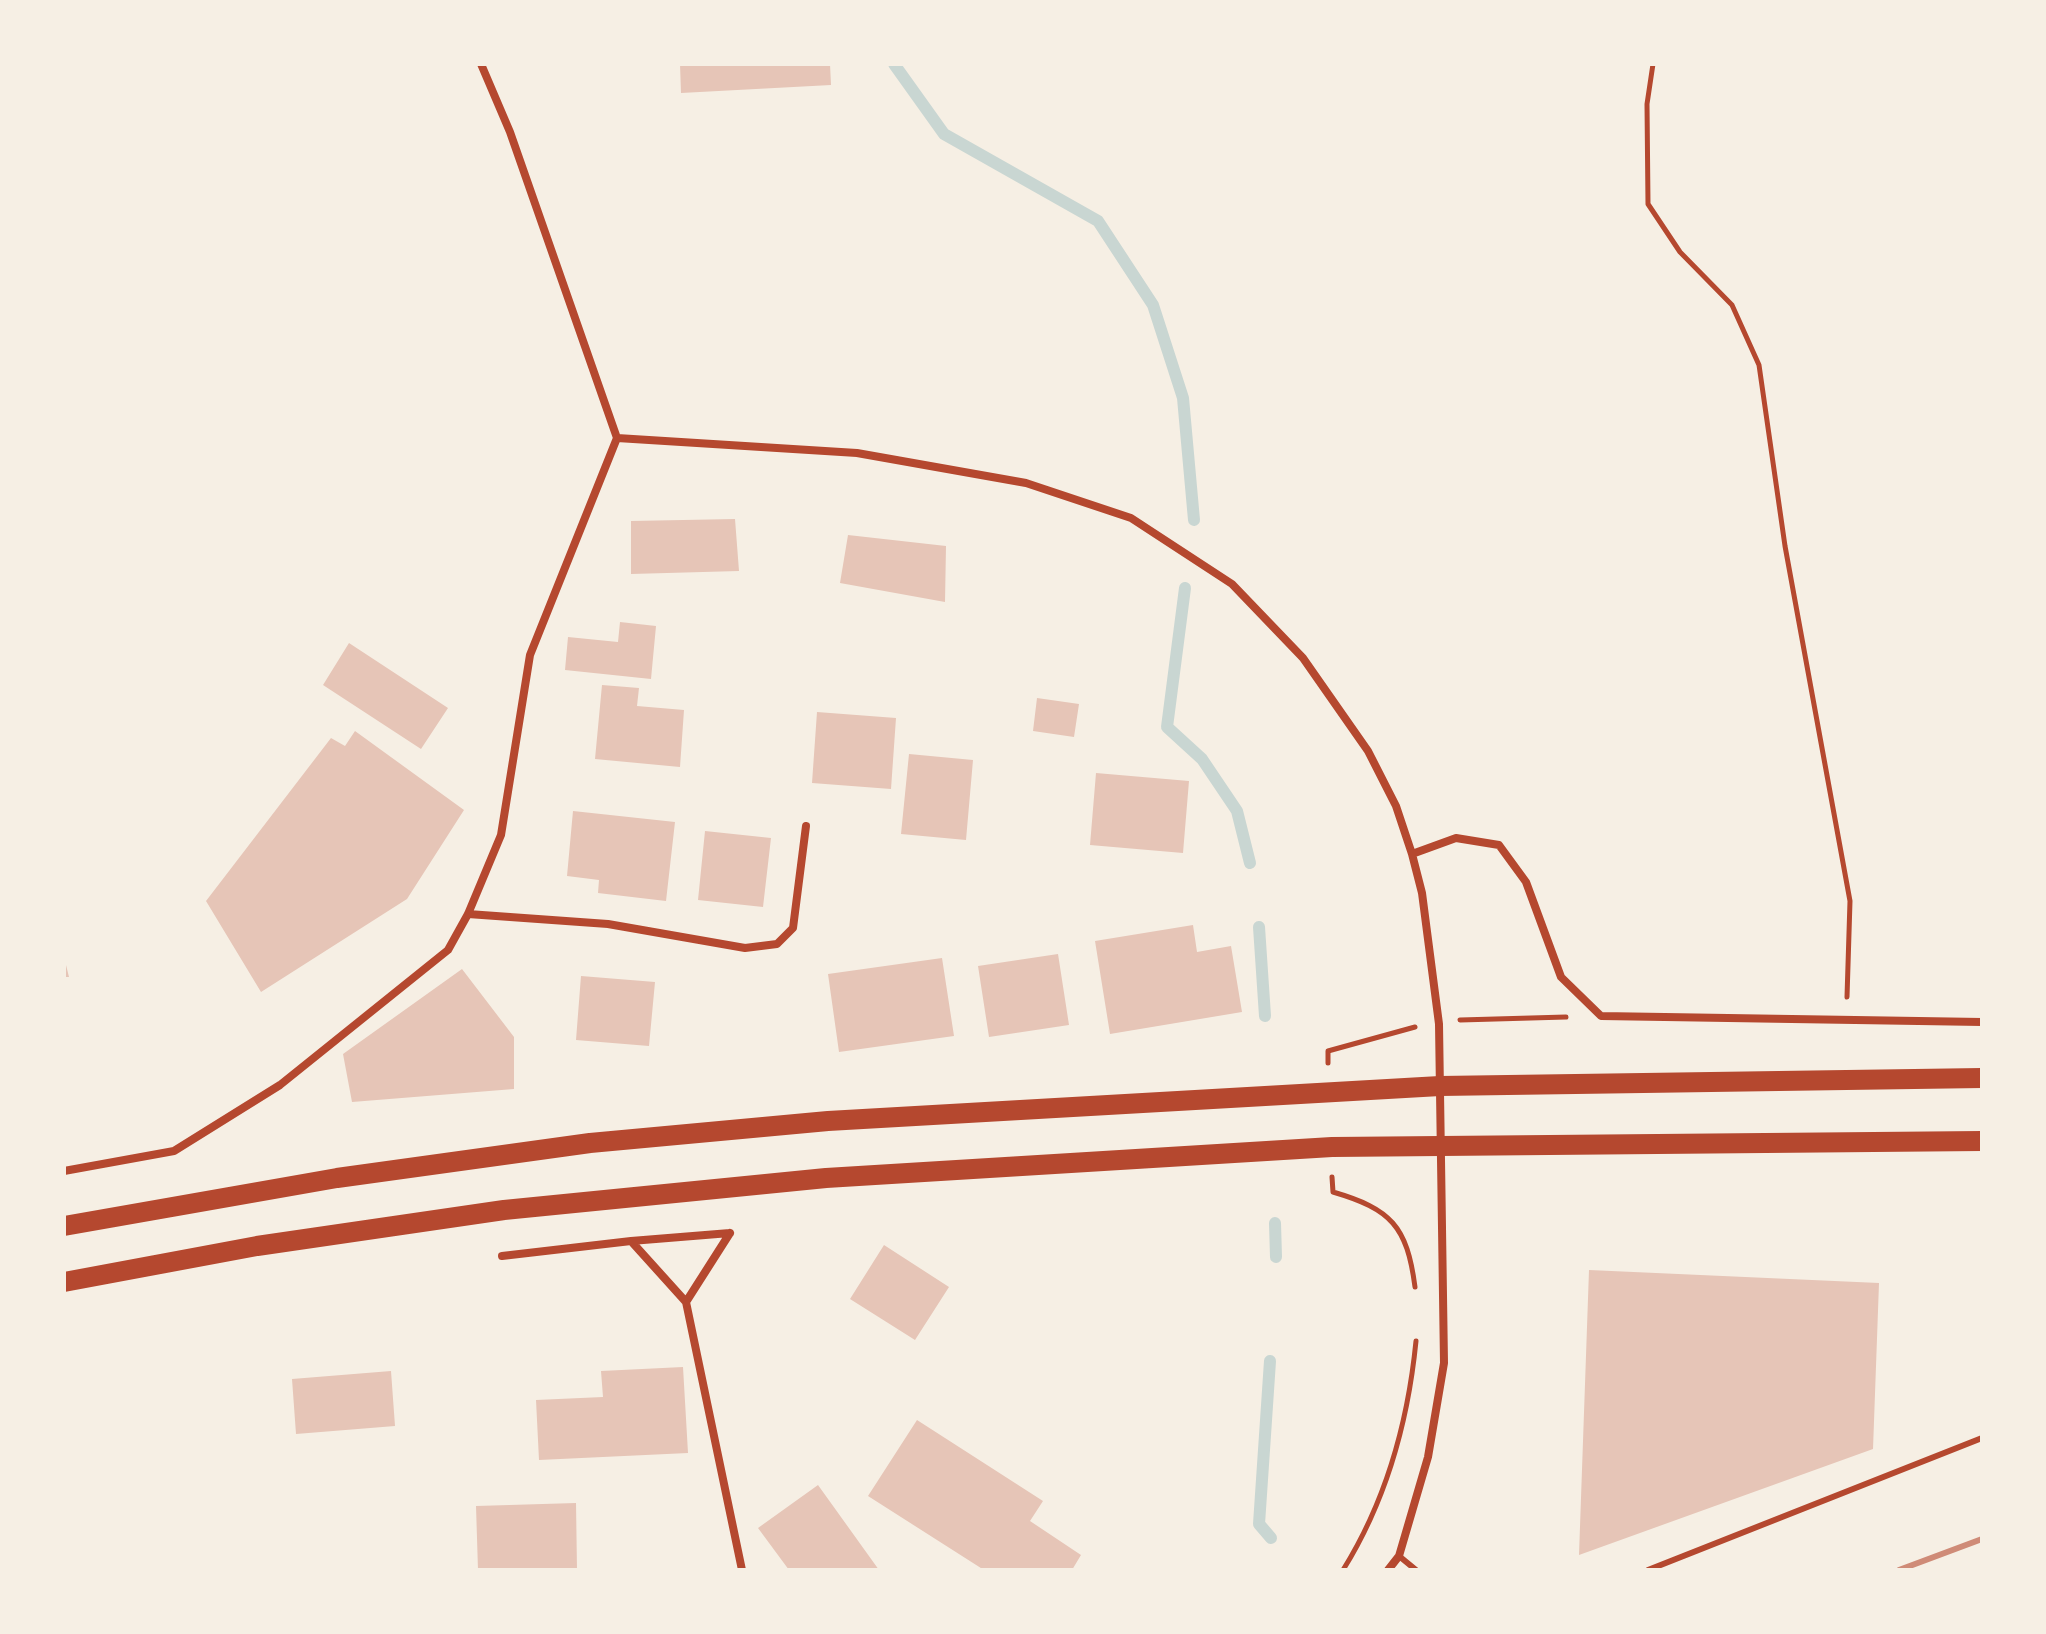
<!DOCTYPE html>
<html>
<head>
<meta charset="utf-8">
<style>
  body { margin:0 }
  #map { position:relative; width:2046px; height:1634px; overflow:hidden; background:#f6efe4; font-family:"Noto Sans",sans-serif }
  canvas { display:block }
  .frame { position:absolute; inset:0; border:66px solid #f6efe4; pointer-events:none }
</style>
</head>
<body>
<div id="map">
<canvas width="2046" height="1634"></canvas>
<div class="frame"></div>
</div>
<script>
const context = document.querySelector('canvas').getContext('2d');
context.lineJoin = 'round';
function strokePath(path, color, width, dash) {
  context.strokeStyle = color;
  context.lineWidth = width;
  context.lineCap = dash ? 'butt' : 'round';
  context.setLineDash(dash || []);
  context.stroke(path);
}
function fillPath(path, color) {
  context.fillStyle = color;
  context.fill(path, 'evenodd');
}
strokePath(new Path2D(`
  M894,64L944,134L1098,221L1153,305L1183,398L1194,520
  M1185,588L1167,727L1202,759L1237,811L1250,863
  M1259,927L1265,1016
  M1275,1223L1276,1257
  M1270,1361L1259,1524L1271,1538`), '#c9d6d2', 12);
fillPath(new Path2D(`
  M680,64H830L831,85L681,93Z
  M735,519L739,571L631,574V521Z
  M848,535L946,546L945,602L840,583Z
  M620,622L656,626L651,679L565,670L568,637L618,642Z
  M349,643L448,708L421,749L323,685Z
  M602,685L639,688L637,706L684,710L680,767L595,759Z
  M1037,698L1079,704L1074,737L1033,731Z
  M817,712L896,718L891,789L812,783Z
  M355,731L464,810L407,899L261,992L206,901L331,738L345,746Z
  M909,754L973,760L966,840L901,834Z
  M1096,773L1189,781L1183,853L1090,845Z
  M573,811L675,822L666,901L598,893L599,880L567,876Z
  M705,831L771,838L763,907L698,900Z
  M1193,925L1197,952L1231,946L1242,1012L1110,1034L1095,941Z
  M1058,954L1069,1025L989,1037L978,966Z
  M64,957L69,977H64Z
  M942,958L954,1036L839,1052L828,974Z
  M462,969L514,1037V1089L352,1102L343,1054Z
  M581,976L655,982L649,1046L576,1040Z
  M884,1245L949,1287L915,1340L850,1299Z
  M1589,1270L1879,1283L1873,1449L1579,1555Z
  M683,1367L688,1453L539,1460L536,1400L603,1397L601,1371Z
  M391,1371L395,1426L296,1434L292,1379Z
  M917,1420L1043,1501L1030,1521L1081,1555L1072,1570H984L868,1496Z
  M818,1485L879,1570H789L758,1528Z
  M576,1503L577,1570H478L476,1506Z`), '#e6c5b7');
strokePath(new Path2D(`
  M1653,64L1647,104L1648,204L1680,252L1732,305L1759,365L1785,546L1850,901L1847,997
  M1460,1020L1566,1017
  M1328,1063V1051L1415,1027
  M1332,1177L1333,1192C1391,1209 1407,1226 1415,1287
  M1343,1570C1386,1501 1408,1422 1416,1341`), '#b5482f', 5);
strokePath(new Path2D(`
  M1399,1556L1416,1570
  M1648,1570L1982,1438`), '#b5482f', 6);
strokePath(new Path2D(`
  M481,64L510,132L617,438
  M1412,854L1456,838L1499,845L1526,882L1561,977L1601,1016L1982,1022
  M468,914L608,924L745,948L777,944L793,928L806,826
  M64,1171L174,1151L280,1085L448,950L468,914L501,835L530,655L617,438L857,453L1026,483L1131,518L1232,584L1303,658L1368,751L1396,806L1412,854L1422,893L1439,1024L1444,1363L1428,1457L1399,1556L1388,1570
  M730,1233L686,1302L742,1570
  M631,1241L730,1233
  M502,1256L631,1241L686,1302`), '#b5482f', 8);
strokePath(new Path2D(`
  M64,1226L337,1178L590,1143L828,1121L1440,1086L1982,1078
  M64,1282L257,1246L504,1210L826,1178L1332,1147L1982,1141`), '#b5482f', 20);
strokePath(new Path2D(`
  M1899,1570L1982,1539`), '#cf8b77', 6);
</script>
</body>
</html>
